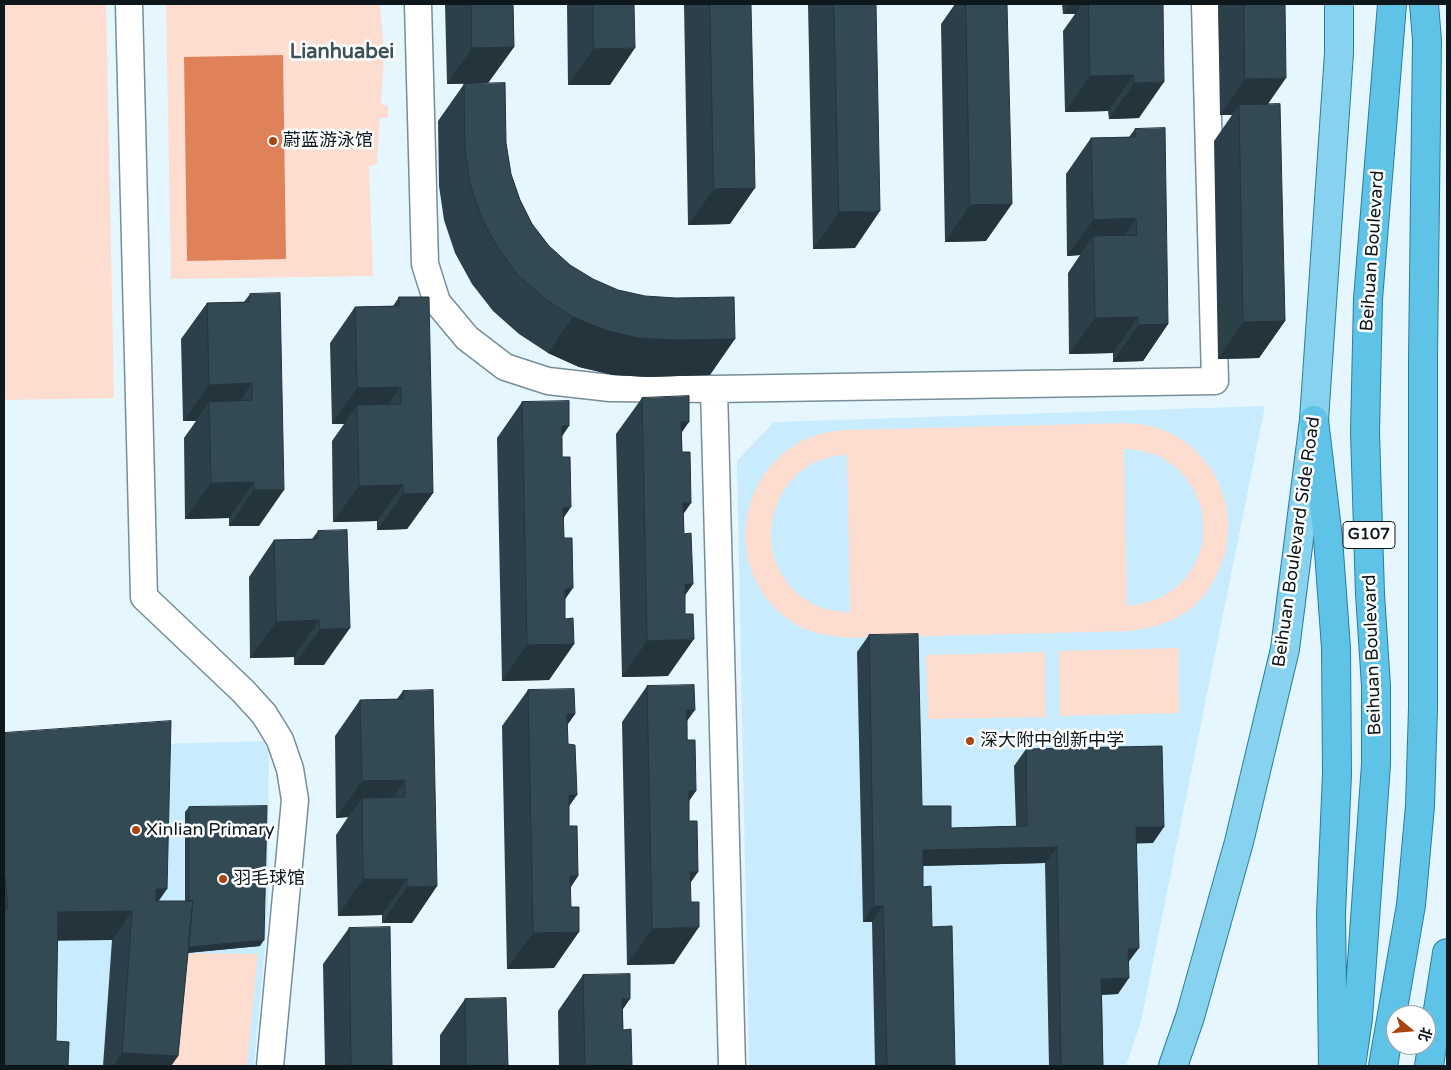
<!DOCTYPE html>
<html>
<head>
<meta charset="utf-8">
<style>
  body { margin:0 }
  #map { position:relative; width:1451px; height:1070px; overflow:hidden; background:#e6f6fe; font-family:"Varela Round","Noto Sans SC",sans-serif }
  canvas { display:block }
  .frame { position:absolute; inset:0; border:5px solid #0e181c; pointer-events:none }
  .north { position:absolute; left:1386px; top:1005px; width:50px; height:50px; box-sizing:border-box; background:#fff; border:1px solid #9fa3a4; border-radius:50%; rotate:107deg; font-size:14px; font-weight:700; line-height:20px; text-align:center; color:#0e181c }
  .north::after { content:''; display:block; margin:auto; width:18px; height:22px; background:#a9450f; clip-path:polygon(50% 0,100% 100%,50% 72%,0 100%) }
</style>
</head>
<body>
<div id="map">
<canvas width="1451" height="1070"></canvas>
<div class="frame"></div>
<div class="north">北</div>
</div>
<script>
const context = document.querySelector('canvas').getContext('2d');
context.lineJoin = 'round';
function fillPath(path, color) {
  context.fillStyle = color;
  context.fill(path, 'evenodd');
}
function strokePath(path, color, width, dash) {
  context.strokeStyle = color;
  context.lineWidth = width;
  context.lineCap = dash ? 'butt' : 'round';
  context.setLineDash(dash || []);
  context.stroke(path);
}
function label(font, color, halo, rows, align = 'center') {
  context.font = font + ' "Varela Round","Noto Sans SC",sans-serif';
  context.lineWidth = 5;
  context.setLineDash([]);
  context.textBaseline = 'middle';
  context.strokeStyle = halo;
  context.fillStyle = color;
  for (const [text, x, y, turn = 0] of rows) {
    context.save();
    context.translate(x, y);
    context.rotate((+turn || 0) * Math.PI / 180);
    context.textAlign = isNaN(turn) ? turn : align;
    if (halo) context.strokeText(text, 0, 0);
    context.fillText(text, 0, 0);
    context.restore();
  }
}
fillPath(new Path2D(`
  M1265,406L1141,1021L1126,1066H749L737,461L774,422Z
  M269,741L268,913L254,1066H4V748Z`), '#c8ecfe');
fillPath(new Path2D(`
  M4,4H106L114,398L4,400Z
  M166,4H380L384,56L381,104L388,106V118H380L377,164L369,166L373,276L171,279Z
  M1125,423C1141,424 1157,426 1172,434C1223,461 1243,524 1217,574C1212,585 1204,597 1195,605C1175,622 1154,628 1129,631L849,638C833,636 816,635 801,627C728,589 727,485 798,443C812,434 829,432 845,430ZM1124,449C1205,449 1234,555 1164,596C1152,602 1140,604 1127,606ZM847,455L850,612V613C837,611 824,610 813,604C742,566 767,457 847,455Z
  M1178,648L1179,713L1060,716L1059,651Z
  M1045,652L1046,717L928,719L926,655Z
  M172,953L258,954L247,1066H162Z`), '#fdddd0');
fillPath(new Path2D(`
  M283,55L286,259L187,261L184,57Z`), '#df825a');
const minor = new Path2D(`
  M129,4L144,597L243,691L264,714L280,740L290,769L295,800L270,1066
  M418,4L425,264L437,302L467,338L505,367L548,381L610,388L714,389L1215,381L1205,4
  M714,389L732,1066`);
const primary = new Path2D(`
  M1173,1066L1190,1017L1239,842L1285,649L1314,420L1339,53V4`);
const trunk = new Path2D(`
  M1314,420L1328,538L1336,648L1337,774L1331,914L1333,1066
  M1351,1066L1358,1018L1376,764V686L1370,594L1365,432L1368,299L1392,4
  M1383,1066L1411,905L1420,806L1423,708V358L1427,40L1424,4
  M1429,1066L1447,953`);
strokePath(minor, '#758e9a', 29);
strokePath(primary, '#297d9d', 30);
strokePath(trunk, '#297d9d', 30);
strokePath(minor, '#fff', 26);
strokePath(primary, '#87d2ee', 28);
strokePath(trunk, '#5fc3e8', 28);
fillPath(new Path2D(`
  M445,4H513L514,47L488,83L447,84Z
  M567,4H634L610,85H568Z
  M684,4H751L730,224L688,225Z
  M808,4H876L855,248L813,249Z
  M955,4H1007L986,241L945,242L941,24Z
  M1062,4H1163L1139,118L1109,119L1108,111L1065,112L1063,31L1075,14H1063Z
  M1218,4H1285L1268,104L1285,321L1259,358L1218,359L1214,141L1232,115H1220Z
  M464,84L506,143L511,174L520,200L532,224L549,246L570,265L710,375L648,377L613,375L579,367L548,353L519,334L493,311L472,284L455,253L444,220L439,186L438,121Z
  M1135,129L1168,324L1143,361L1113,362V353L1069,354L1068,273L1080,255L1067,256L1066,174L1091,138L1129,137Z
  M250,294L259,526H229V518L185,519L184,438L196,421H183L181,339L207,303L244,302Z
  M399,297L433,493L407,529L377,530V521L333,522L332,441L344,424H332L330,343L355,307L393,306Z
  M642,398L682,433V452L691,503L683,514L684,534L693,584L685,595L668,676L622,677L616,434Z
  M522,402L562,437L565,619L574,644L549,680L502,681L497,438Z
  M318,531L324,665H294V657L250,658L249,577L274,540L312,539Z
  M869,635L922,806L951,828L1016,826L1014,766L1026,749L1153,843H1137L1129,962L1118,994L1102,995L1103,1066H1049L1045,863L923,866V887L932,927L955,1066H875L872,922H863L857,652Z
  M647,686L687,721L690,883L674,964L627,965L622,722Z
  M528,690L575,714L567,725L569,826L578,876L571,887L554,968L507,969L502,726Z
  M403,691L437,886L412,923H382V915L338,916L336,835L348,817L336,818L335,736L360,700L397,699Z
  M4,733L158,901H185V812L189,807L260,946L188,953L178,1056L171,1066H103L112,940H57L56,1041L4,1066Z
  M349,928L392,1066H325L323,964Z
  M583,975L623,1010V1030L632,1066H559L558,1011Z
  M465,999L508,1066H440V1035Z`), '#2c4049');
fillPath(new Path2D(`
  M1070,4H1082L1075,14H1063Z
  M514,47L488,83L447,84L472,48Z
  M635,48L610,85H568L594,49Z
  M1134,75L1108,111L1065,112L1090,76Z
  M1286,78L1261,114L1239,105L1232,115H1220L1245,79Z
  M1164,82L1139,118L1109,119L1134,83Z
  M755,188L730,224L688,225L714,189Z
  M1012,204L986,241L945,242L970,205Z
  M880,211L855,248L813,249L839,212Z
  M1136,218L1111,255L1093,236L1080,255L1067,256L1093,220Z
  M573,317L735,339L710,375L648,377L613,375L579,367L548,353Z
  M1138,317L1113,353L1069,354L1095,318Z
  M1285,321L1259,358L1218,359L1243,322Z
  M1168,324L1143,361L1113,362L1138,325Z
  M252,383L227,420L209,402L196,421H183L209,385Z
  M401,387L375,423L357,405L344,424H332L357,388Z
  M681,422H689L664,458Z
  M562,426H569L544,463Z
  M254,482L229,518L185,519L211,483Z
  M403,485L377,521L333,522L359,486Z
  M254,490H284L259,526H229Z
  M433,493L407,529L377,530L403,494Z
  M683,503H691L666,539Z
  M571,507L546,544L563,508Z
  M685,584H693L667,620Z
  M573,588L547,625L565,589Z
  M319,620L294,657L250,658L276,622Z
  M350,628L324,665H294L320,629Z
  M694,639L668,676L622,677L647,641Z
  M574,644L549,680L502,681L527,645Z
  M687,710H695L669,746Z
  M567,714H575L549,751Z
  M405,780L380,817L362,798L348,817L336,818L362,781Z
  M689,791H696L671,827Z
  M569,795H577L551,832Z
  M1136,827H1164L1153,843L1125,844Z
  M1057,847L1045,863L912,866L923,850Z
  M690,872H698L673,908Z
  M570,876H578L553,913Z
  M363,879H407L382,915L338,916Z
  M437,886L412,923H382L407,887Z
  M156,889H167L147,918Z
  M874,906H883L872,922H863Z
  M132,911L112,940L38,941L58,912Z
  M699,927L674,964L627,965L652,929Z
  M579,932L554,968L507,969L533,933Z
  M264,940L260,946L185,953L189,947Z
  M1139,948L1127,964L1128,949Z
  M1129,978L1118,994L1090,995L1101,979Z
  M622,999H630L605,1035Z
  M122,1053L178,1056L171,1066H113Z`), '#24343c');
const building = new Path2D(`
  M472,4H513L514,47L472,48Z
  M593,4H634L635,48L594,49Z
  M710,4H751L755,188L714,189Z
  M834,4H876L880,211L839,212Z
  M966,4H1007L1012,204L970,205Z
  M1089,4H1163L1164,82L1134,83V75L1090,76Z
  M1244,4H1285L1286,78L1245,79Z
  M505,83L506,143L511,174L520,200L532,224L549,246L570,265L593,279L618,290L645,296L676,298L734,297L735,339L673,340L638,338L605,330L573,317L544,298L518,275L497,247L481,217L470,184L465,150L464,84Z
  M1280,104L1285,321L1243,322L1239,105Z
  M1165,128L1168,324L1138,325V317L1095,318L1093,236L1137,235L1136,218L1093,220L1091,138L1135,137V129Z
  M280,293L284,490H254V482L211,483L209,402L252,400V383L209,385L207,303L251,302L250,294Z
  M399,297H429L433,493L403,494V485L359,486L357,405L401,404V387L357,388L355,307L399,306Z
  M689,396V422H681L682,452H690L691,503H683L684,534L691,533L693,584H685V614H693L694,639L647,641L642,398Z
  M569,401V426H562V457H570L571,507L563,508L564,538H572L573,588L565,589V619L573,618L574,644L527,645L522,402Z
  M347,530L350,628L320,629L319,620L276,622L274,540L318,539V531Z
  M918,634L922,806H951V828L1027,826L1026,749L1162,746L1164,827H1136L1139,948L1128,949L1129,978L1101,979L1103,1066H1061L1057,847L923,850V887L931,886L932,927L952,926L955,1066H887L883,906H874L869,635Z
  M694,685L695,710H687V740H695L696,791H689V821H697L698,872H690L691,902H699V927L652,929L647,686Z
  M574,689L575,714H567L568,744L575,745L577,795H569V826H577L578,876H570L571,907H579V932L533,933L528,690Z
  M433,690L437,886L407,887V879H363L362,798L405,797V780L362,781L360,700L403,699V691Z
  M171,721L167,889H156V901H193L178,1056L122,1053L132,911L58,912L56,1041L69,1042L68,1066H4V911L8,909L5,877H4V733Z
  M267,806L264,940L189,947V938L193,901H189V807Z
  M390,927L392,1066H351L349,928Z
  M630,974V999H622L623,1030L631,1029L632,1066H585L583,975Z
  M506,998L508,1066H466L465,999Z`);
fillPath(building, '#334a55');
strokePath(building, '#24343c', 1);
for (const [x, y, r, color] of [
  [273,141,5,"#a9450f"],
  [970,741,5,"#a9450f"],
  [136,830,5,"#a9450f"],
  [223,879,5,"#a9450f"]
]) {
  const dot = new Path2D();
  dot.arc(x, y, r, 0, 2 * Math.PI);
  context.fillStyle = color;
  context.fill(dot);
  strokePath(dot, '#fff', 2);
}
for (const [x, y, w] of [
  [1369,535,52]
]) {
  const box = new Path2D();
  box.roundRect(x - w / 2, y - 13.5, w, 27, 4);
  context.fillStyle = '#fff';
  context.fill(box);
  strokePath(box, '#0e181c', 1);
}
label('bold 16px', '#0e181c', null, [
  ["G107",1369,535]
]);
label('18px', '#0e181c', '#fff', [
  ["蔚蓝游泳馆",283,141],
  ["深大附中创新中学",980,741],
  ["Xinlian Primary",146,830],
  ["羽毛球馆",233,879]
], 'left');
label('18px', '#0e181c', '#fff', [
  ["Beihuan Boulevard",1373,251,-86],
  ["Beihuan Boulevard Side Road",1297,542,-82],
  ["Beihuan Boulevard",1373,655,-92]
]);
label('bold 20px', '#3b525d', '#fff', [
  ["Lianhuabei",342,53]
]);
</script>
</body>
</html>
